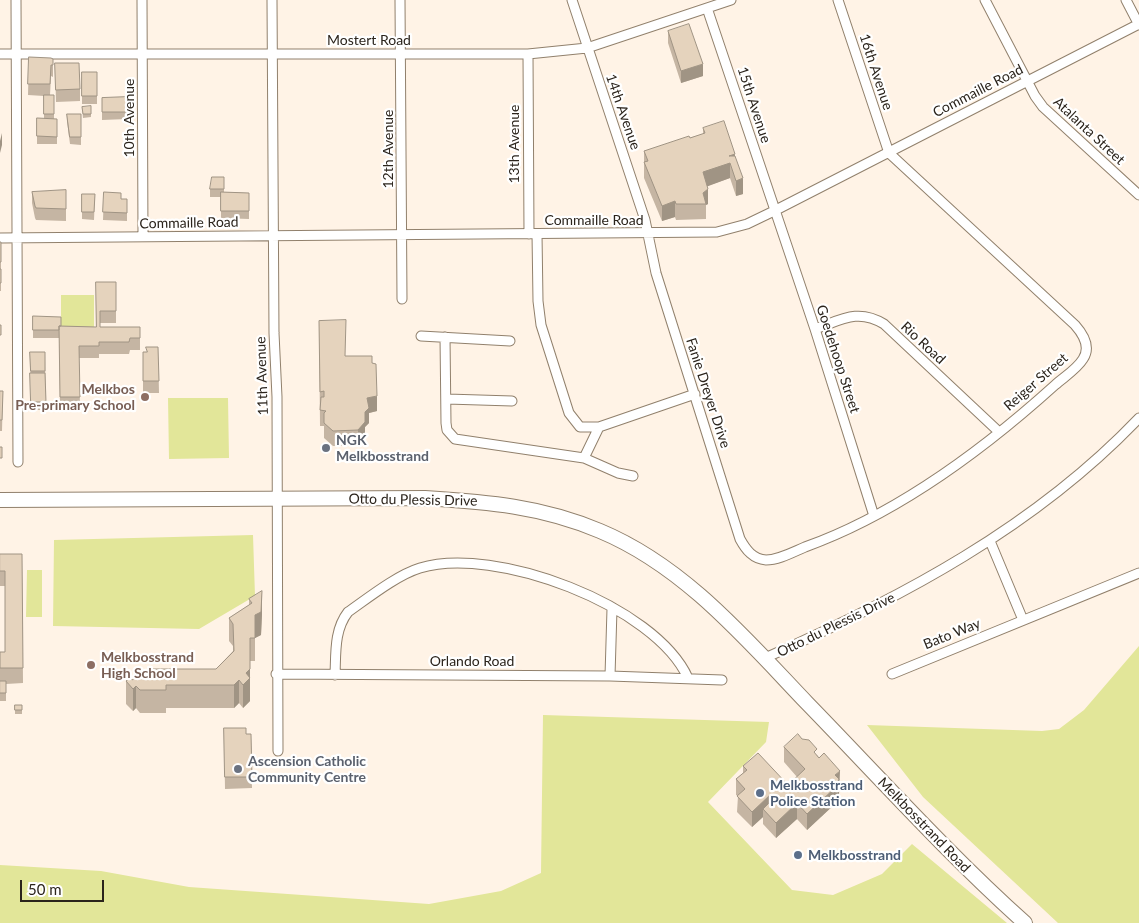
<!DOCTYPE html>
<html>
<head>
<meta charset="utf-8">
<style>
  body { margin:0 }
  #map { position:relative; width:1139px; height:923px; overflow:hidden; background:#fff3e6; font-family:Lato,sans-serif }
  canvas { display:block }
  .scale { position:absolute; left:20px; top:880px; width:84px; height:22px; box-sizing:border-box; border:2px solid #2b241c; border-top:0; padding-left:6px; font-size:15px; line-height:18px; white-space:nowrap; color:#2b241c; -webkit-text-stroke:4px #fff; paint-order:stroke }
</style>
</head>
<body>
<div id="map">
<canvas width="1139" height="923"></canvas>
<div class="scale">50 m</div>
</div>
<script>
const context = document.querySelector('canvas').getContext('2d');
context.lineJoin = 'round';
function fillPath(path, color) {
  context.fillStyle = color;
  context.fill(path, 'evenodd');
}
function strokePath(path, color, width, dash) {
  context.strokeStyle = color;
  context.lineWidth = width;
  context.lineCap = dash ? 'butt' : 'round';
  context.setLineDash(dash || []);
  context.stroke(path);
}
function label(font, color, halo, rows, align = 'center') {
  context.font = font + ' Lato,sans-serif';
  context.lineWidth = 4.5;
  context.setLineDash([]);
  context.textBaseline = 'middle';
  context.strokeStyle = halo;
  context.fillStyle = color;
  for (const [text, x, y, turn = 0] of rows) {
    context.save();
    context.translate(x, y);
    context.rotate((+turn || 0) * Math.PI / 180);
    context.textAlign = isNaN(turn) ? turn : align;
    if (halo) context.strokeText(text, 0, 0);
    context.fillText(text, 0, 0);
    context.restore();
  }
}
fillPath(new Path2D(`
  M61,295H94V334H61Z
  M168,398H228L229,458L169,459Z
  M253,535L255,596L199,629L53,626L54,540Z
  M27,570H42V617H26Z
  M1139,646V923H1058L923,797L867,725L1042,731L1059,729L1084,710Z
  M543,715L769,722L766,742L708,802L792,890L833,895L882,874L912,844L1007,923H0V865L101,871L189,887L429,904L501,891L541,873Z`), '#e2e699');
const street = new Path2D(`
  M16,0L18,462
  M142,0L143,237
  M272,0L274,333L277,397L278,751
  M400,0L402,299
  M572,0L645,220L656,273L740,539C746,550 753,559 766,560C779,560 793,552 805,547C897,514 983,450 1055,385C1064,377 1077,369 1083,359C1091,347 1083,334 1075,325L889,153L838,0
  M985,0L1035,96L1043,107L1139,195
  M1126,0L1139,25
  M707,8L815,329L874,516
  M0,54H528L587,48L731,0
  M528,54L529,234
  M537,234L538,301L541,325L569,413L580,427H599L695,394
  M0,238L717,232L747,224L774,211L1139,24
  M815,329C841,320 858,308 884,324L998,431
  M421,336L510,341
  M445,337L446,423L447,430L455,439L584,458L618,473L633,476
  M447,399L512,401
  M584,458L599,427
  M990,541L1023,620
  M765,658C901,598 1035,527 1139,418
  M276,674L610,676L722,680
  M892,674L1139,573
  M335,675C336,653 334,630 348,612C368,598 397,575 420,568C494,545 655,605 688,678
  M610,676L612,609`);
const primary = new Path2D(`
  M0,500L425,498C487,502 541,506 600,531C684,566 745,638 807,703C879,777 948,854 1025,923`);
strokePath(street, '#91806c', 11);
strokePath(primary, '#91806c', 16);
strokePath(street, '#fff', 9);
strokePath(primary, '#fff', 14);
fillPath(new Path2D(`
  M668,31L703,76L681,83L668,43Z
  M29,57L53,59V77L51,76L50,95H54V119H57V144H37V118L44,119V96L28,95Z
  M55,63L80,89V101L56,102Z
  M82,72H97V104H82Z
  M127,97V119L102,120V98Z
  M82,107L91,114V117L83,118Z
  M67,114H81V145L70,144L67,121Z
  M703,128L735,156L743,194L736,196L730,178L707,186L708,204L706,205V219L676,220L675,217L662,221L644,178V151L703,134Z
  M224,177V192L249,193V219L221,218V197H210V189Z
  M66,190V221L36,220L35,218L32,203V192Z
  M104,192L121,199H127V221L103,220Z
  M82,194H95L94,220L82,219Z
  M0,242H1V291H0Z
  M96,282H116V323H100V327H140V350H130L129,354H99V358H79L80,409L60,408L59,338H33V316L61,326L96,327Z
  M319,321L345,356L372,363L377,411L369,413V423L365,427V438L358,445L333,446L324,438V426H320Z
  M158,347L159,393H143V352H147Z
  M30,352H45L46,410H31Z
  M0,391H3L2,431H0Z
  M0,554H22L23,683L6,684V701H0V652H5V586H0Z
  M249,599L262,614L261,635L255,638V661H250V701L243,708L239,703L234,708H166V713H140L136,708L133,711L126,704V681L216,669L233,651V646L229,641V618L249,605Z
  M15,705H22V714H15Z
  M224,728L246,734H251L252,788L225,789Z
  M784,747L817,755L840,786L839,787V795L836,803L807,830L797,819L776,838L763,824V817L752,827L737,812L738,796L736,795V779L743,773V766L788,785L797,777L784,762Z`), '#c5b5a3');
fillPath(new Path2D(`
  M703,64V76L681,83V71Z
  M2,133V145L0,153V141Z
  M735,154V169L730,163V178L703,188V172L729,156Z
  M743,178V194L736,196V181Z
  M708,189V204L706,205L703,193Z
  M675,201V217L662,221V206Z
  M377,396V411L369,413V423L365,427V438L358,445V430L365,412L367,398Z
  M262,591V614L261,635L255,638V615Z
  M250,669V701L243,708V685L246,673Z
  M239,680V703L234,708V685Z
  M136,686V708L133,711V689Z
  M840,771L839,795L836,803L807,830V814L835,775Z
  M771,794V810L763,809V817L752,827V812Z
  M797,803V819L776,838V823Z`), '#a09484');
const building = new Path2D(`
  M689,24L703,64L681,71L668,31Z
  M29,57L51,58L53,59V65H51L50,84H28Z
  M55,63H79L80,89L56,90Z
  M82,72H97V96H82Z
  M44,95H54V114H44Z
  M127,97V112H102V98Z
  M91,106V114H83L82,107Z
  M67,114H81V137H70Z
  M37,118L57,119V137L37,136Z
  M724,121L735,154L729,156H735L743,178L736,181L730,163L703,172L708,189L703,193L706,204H676L675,201L662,206L644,162L648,161L644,151L689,136L690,138L705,133L703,128Z
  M212,177H224V189H210Z
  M66,190V209L36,208L35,206L32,192Z
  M104,192L121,193V199H127V213L103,212Z
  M221,192L249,193V211H221Z
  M82,194H95L94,212H82Z
  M0,242H1V262H0Z
  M0,269H1V283H0Z
  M96,282H116V311H100V327H140V338H130L129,342H99V346H79L80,397H60L59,326L96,327Z
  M33,316L61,317V326H59V330H33Z
  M346,320L345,356H372V363L376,364L377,396L367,398L369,408L365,412V422L358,430L333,431L324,423V413L326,411L320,410L321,397H324V391L320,392L319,321Z
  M0,325H1V335H0Z
  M146,347H158L159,381H143V352H147Z
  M30,352H45V371H31Z
  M30,373H45L46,402H31Z
  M0,391H3L2,420H0Z
  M0,447H2V458H0Z
  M0,554H22L23,668H0V652H5V571H0Z
  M262,591L261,612L255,615V638H250V669L246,673L250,678L243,685L239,680L234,685H166V690H140L136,686L133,689L126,681L130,678L132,680L148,669H216L234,651L233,624L229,618L252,603L249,599Z
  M0,681H6V693H0Z
  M15,705H22V710H15Z
  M224,728H246V734H251L252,777H225Z
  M798,734L802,739L809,740L817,749L814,752L819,758L824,753L840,771L835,775L839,779L836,787L807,814L797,803L776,823L763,809L774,798L771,794L752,812L737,796L745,789L736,779L747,770L743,766L758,753L788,785L805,769L784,747Z`);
fillPath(building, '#e5d3bd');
strokePath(building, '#a09484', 1);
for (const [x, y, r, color] of [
  [145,397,5,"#8d6e63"],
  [326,448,5,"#6b7280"],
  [91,665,5,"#8d6e63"],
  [238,769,5,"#6b7280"],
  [760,793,5,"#5c6f8a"],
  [798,855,5,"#5c6f8a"]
]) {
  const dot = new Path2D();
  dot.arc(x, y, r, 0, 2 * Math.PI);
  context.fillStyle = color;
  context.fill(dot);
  strokePath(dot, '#fff', 2);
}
label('14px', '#2b241c', '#fff', [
  ["Mostert Road",369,40],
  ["16th Avenue",876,72,72],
  ["Commaille Road",978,91,-27],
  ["15th Avenue",754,105,72],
  ["14th Avenue",623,112,71],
  ["10th Avenue",129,118,-90],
  ["Atalanta Street",1089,131,43],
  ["13th Avenue",514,144,-90],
  ["12th Avenue",388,149,-90],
  ["Commaille Road",594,220],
  ["Commaille Road",189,223,-1],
  ["Rio Road",923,343,43],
  ["Goedehoop Street",838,359,72],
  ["11th Avenue",262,376,-92],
  ["Reiger Street",1036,382,-41],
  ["Fanie Dreyer Drive",708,393,72],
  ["Otto du Plessis Drive",413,500,1],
  ["Otto du Plessis Drive",836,625,-26],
  ["Bato Way",952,634,-22],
  ["Orlando Road",472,661],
  ["Melkbosstrand Road",924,825,46]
]);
label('bold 14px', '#785e54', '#fff', [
  ["Melkbos",135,389],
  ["Pre-primary School",135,405],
  ["Melkbosstrand",101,657,"left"],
  ["High School",101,673,"left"]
], 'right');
label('bold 14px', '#5b616d', '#fff', [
  ["NGK",336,440],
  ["Melkbosstrand",336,456],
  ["Ascension Catholic",248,761],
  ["Community Centre",248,777]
], 'left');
label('bold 14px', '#4e5e75', '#fff', [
  ["Melkbosstrand",770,785],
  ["Police Station",770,801],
  ["Melkbosstrand",808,855]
], 'left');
</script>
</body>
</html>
